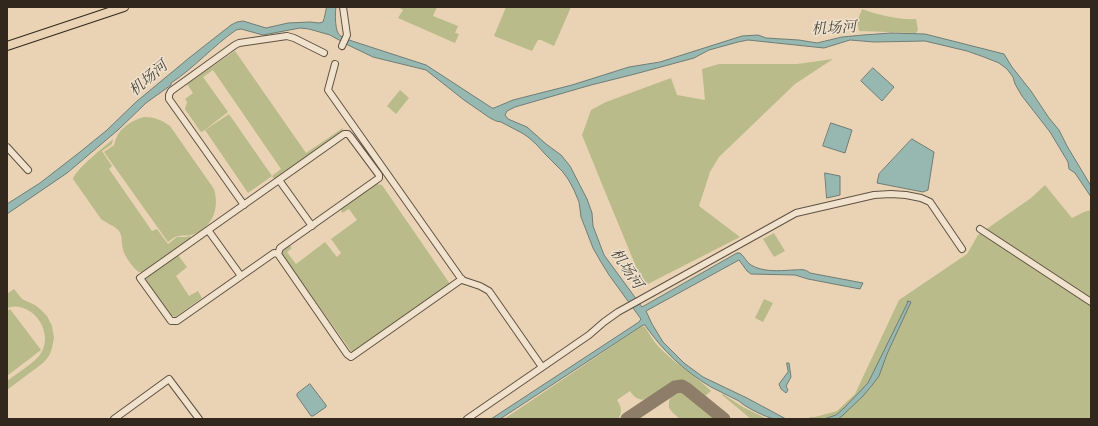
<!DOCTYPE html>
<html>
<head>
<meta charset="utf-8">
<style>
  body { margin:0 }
  #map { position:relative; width:1098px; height:426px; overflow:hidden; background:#e9d3b4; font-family:"Gentium Book Plus",serif }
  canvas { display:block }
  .frame { position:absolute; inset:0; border:8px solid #32271d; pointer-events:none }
</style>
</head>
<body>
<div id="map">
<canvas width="1098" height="426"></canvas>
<div class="frame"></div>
</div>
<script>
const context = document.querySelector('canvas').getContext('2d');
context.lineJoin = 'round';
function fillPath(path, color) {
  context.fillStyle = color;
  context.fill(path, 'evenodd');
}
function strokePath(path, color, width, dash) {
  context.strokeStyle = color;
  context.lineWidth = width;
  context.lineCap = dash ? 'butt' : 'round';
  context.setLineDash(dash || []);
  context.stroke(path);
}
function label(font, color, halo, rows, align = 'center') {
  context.font = font + ' "Gentium Book Plus","Noto Serif SC",serif';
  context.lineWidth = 3;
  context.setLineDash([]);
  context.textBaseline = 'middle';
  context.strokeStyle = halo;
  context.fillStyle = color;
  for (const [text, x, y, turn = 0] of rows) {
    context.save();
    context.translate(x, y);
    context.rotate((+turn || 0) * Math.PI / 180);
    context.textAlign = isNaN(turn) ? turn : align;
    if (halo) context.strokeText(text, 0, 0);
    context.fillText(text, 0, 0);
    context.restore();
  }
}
fillPath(new Path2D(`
  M398,7H437L433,16L458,26L455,33L459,34L455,43L398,18L403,10Z
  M506,7H571L554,46L541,40H538L532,51L494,36Z
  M862,9C879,15 897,20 916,19L918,30L916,33L859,31L857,22Z
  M235,51L306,153L343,128L342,132L340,133L274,179L272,176L248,193L205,130L229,114L272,176L281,169L213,70L203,77L228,112L202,132L200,131L185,109L187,102L185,99L193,93L187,84Z
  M833,59L795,84L719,157L710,172L699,206L740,237L644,286L606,194L582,135L591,110L606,102L671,78L677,95L705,100L702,69L719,64H797Z
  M400,90L409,98L396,114L387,106Z
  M144,117C154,117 162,120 170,126L214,189C220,209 212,229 191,235C187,236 183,235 179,236C175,236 171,240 168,242L104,152L114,145C117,130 129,121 144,117Z
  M113,139L112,144L102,151L112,166L109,169L152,231L157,229L168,244L177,237H186L190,236L191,238L142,272H139C134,269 124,256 123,249C121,243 123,237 119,231C115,226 106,223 101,219L73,179C75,170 104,147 113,139Z
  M377,184L382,185L450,284L353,352L351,351L281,253C283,248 285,247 290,246L292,248L287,252L296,264L325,242L337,257L341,253L331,239L357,220L349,209L342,213L341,210L342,207Z
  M1045,185L1072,218L1084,212L1091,210V419H809L810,417H815L837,411L855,394L899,300L967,254L978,235L1031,198Z
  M774,233L785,251L774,257L763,239Z
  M176,255H178L187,267L176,276L189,296L198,291L202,298L175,317L171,315L145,279L146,277Z
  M14,289L22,299L35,305L40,309L47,316L52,326L54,338L52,348L49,356L43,363L7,390V381C16,374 36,362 41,353C52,336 39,310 19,307C15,306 11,307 7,308V294Z
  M764,299L773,303L763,322L755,318Z
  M10,309L41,350L7,376V311Z
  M642,326L645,327C650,335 655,344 662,350C677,365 696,376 711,391L705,396C699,391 690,382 681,381C667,380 649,404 639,399C635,398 632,394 630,391L617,400C621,406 623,412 618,419H504Z
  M679,392H683L687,394L716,419H680L673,413L669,408V401L671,397L674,393Z
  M723,394L743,407L767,419H751L722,395Z`), '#babb8a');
const water = new Path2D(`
  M327,7H336C335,13 335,27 338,33C340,37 347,39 352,41L426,65L492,108H494L513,100L572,85L629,67L660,62L742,36L758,35L766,38L799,40L817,43L842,37L853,36L863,35L891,33L925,34L1004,54L1012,67L1031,91L1049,118L1059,130L1067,146L1091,186V197L1075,173L1069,169L1068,162L1050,132L1022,96L1015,84L1013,77L1007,69L999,63L984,57L967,51L925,41L874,42L850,40L824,48L748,40L738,42L709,50L694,58L635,74L591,85L515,107L507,111L505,115L508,119L527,127L546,144L561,155L570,166L587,199L592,213L593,226L604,255L626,285L642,307L737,253H740C745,257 746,262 751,265C762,272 779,271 792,270C800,270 804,268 810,273L863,283L860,289L808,279L795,275L751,274L747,271L739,260L646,311L652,324L663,342L684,363L703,377L747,398L786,419C782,419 778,420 775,419C767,418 745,407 739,401C730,396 720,392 711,387C684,371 662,350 645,325H643L500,419H491L639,322L641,319L609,275L601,262L593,248L581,217L579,202L574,190L568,179L562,171L545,154L536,144L528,137L522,133L501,122L496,121L490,118L464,100L426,70L422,69L373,57L348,45L330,35L309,29L300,28L263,35L241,29L236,30C213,46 194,68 171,83V85L146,103L118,130L67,173L7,214V204L40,183L80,152L107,130L136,102L189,58L231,25L237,22L243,21L266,28L288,23L310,22L319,23L323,22L324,19Z
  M873,68L894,87L882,101L861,81Z
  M831,123L852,130L845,153L823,146Z
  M912,139L934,152L928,190L923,192L877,183L879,174Z
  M825,173L840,176V195L827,198Z
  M908,301L911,302L887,354L879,376L873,384L863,396L842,416L838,419H824L836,415L844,408L868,383L907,304Z
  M787,363H789L791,377L786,386L788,390L786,393L781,389L779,384L788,372Z
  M310,384L326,405V407L313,416H311L297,396V394Z`);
fillPath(water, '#97b7b1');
strokePath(water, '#6f7d76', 1);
strokePath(new Path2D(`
  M627,419L675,387L682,386L687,389L724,419`), '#8e7d68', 13);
const minor = new Path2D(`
  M342,46L347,35L343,7
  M335,64L328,90L462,280L480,286L489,291L542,367
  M344,134H348L350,136L379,175V178L280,248L278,254L274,253L177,321H171L140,278Z
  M7,147L28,170
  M279,180L312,226
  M244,205L169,99V95L171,91L235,45L239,43L287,36L294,38L324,53
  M980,229L1091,302
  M208,230L241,276
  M278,254L347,354L351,357L462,279
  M114,419L169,379L199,419
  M467,419L589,335L604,322L618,312L796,213L874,195L891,194L906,195L921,198L930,202L962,249`);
const major = new Path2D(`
  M7,46L124,7`);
strokePath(minor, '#605243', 8);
strokePath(major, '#32271d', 10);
strokePath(minor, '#f1e2ce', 6);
strokePath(major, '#e9d3b4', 8);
label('italic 15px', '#4b4b42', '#f1e2ce', [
  ["机场河",834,29,-4],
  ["机场河",149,79,-41],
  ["机场河",626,269,56]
]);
</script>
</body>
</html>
